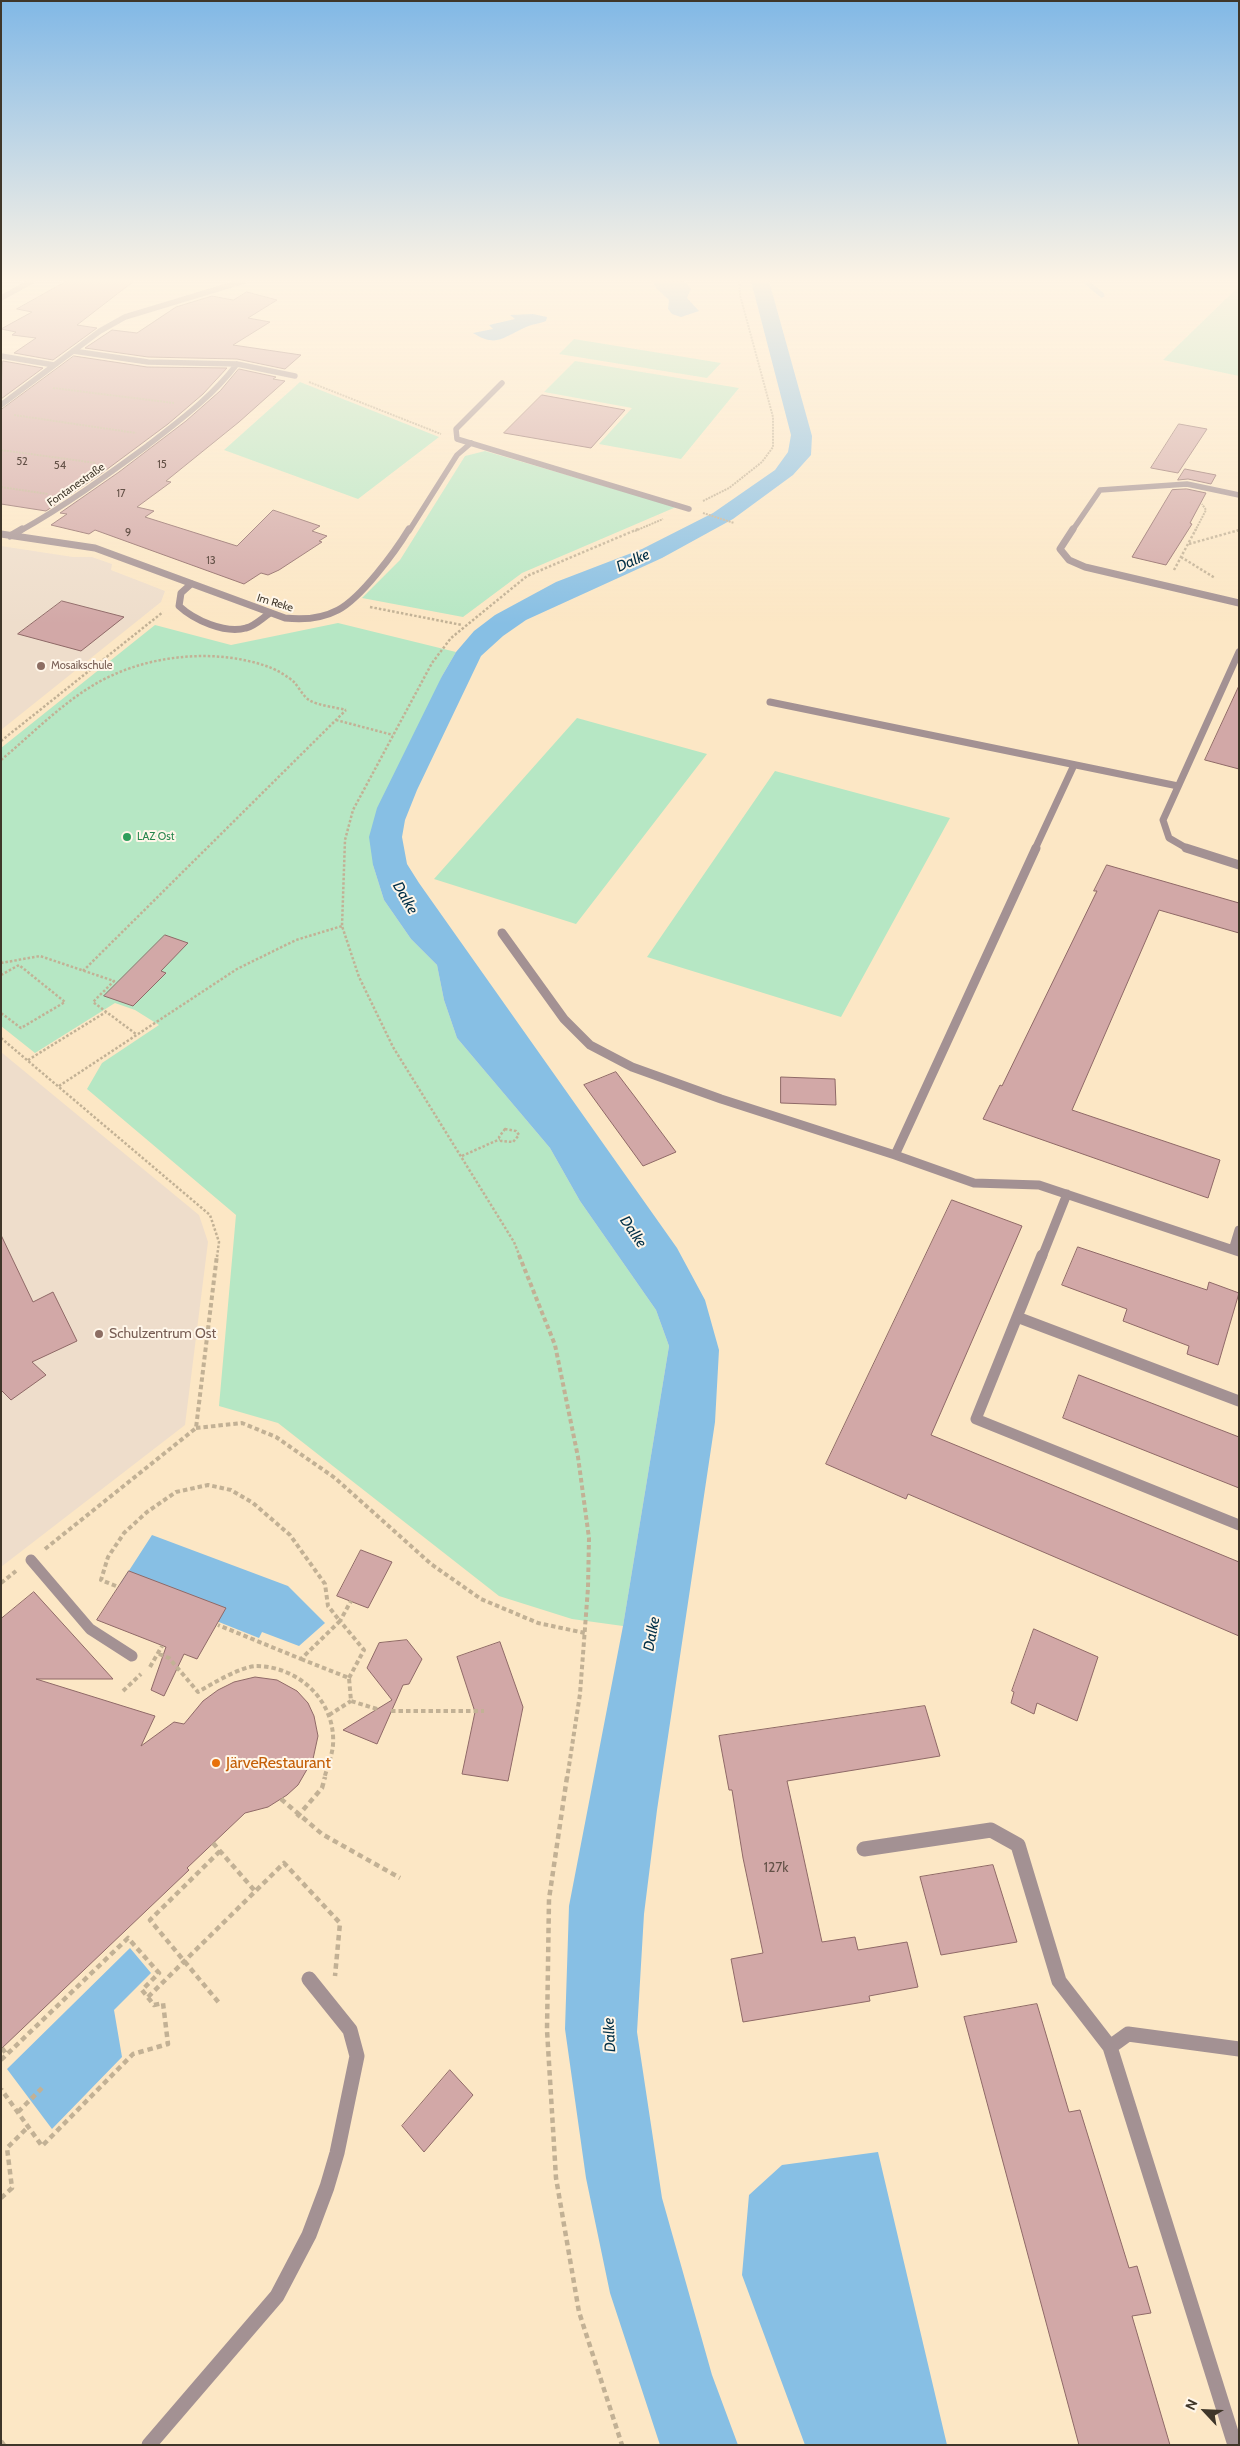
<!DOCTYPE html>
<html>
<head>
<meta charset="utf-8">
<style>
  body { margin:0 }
  #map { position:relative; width:1240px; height:2446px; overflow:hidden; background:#fce7c5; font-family:Cabin,sans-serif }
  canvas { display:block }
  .frame { position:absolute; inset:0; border:2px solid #3f3629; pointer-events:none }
  .north { position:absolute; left:1180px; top:2386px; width:50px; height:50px; -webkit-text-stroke:4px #fff6e9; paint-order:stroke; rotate:295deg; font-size:14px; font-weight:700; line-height:20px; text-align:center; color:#3f3629 }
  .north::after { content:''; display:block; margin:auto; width:18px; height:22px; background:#3f3629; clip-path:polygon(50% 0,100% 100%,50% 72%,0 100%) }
</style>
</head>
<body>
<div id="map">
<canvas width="1240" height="2446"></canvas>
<div class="frame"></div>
<div class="north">N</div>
</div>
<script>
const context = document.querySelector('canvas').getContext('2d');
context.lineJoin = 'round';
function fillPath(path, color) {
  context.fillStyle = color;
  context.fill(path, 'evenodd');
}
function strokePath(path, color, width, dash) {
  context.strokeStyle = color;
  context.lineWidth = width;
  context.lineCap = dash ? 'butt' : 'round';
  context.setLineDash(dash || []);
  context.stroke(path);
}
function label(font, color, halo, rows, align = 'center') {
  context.font = font + ' Cabin,sans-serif';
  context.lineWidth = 4;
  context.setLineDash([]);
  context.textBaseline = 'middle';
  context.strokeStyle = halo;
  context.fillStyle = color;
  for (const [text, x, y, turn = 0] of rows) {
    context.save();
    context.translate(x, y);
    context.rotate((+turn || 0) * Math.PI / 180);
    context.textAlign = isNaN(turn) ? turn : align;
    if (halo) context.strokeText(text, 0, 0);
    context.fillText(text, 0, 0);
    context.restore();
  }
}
fillPath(new Path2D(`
  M1,546L73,557H92L112,564L111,570L165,591L161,602L1,730Z
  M1,1052L199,1215L208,1242L185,1425L1,1567Z`), '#eeddcb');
fillPath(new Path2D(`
  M1239,286V376L1163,360L1235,290Z
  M574,339L721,363L707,378L559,354Z
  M575,361L739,388L681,459L599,444L632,408L544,392Z
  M300,382L439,437L358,499L224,450Z
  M485,451L676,507L522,573L463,617L362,598L400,560L465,456Z
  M338,623L456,652L442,676L373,865L384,900L411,939L437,965L444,1000L457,1038L550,1148L580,1201L656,1310L669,1346L623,1626L572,1619L499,1596L278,1423L219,1406L236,1215L87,1089L102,1063L159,1025L135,1010L115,1003L35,1053L1,1026V748L155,625L231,645Z
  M577,718L707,754L576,924L434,879Z
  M775,771L950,818L841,1017L647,957Z`), '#b6e7c4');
fillPath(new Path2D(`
  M652,281L685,282L691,289L687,298L699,311L681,317L672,314L668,309L669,300L656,288Z
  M751,281H769L812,436L811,455L793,475L733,519L662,558L526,620L503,636L481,656L417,790L405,820L402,837L407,864L419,883L677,1248L705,1300L719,1350L715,1422L657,1810L644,1914L637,2032L662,2198L712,2375L738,2445H660L610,2293L586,2178L565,2029L569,1906L623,1626L669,1346L656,1310L580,1201L550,1148L457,1038L444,1000L437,965L411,939L384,900L373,865L369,837L377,808L442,676L456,652L474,631L495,615L556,582L642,549L713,513L775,470L788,452L791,435Z
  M533,314L547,317L546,321C539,324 531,324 524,328C503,337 497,348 473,333L493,329L489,325L515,319L510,315Z
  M152,1535L288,1586L325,1623L299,1646L262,1632L259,1638L121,1583Z
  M130,1948L151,1973L114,2010L122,2057L52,2129L7,2069Z
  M878,2152L947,2445H805L742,2275L749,2195L782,2165Z`), '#87bfe4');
strokePath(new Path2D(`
  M1085,281L1102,295`), '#87bfe4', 5);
const building = new Path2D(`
  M67,281H134L77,325L97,328L53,360L14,353L36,338L12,335L16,332L1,329L32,312L17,309Z
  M247,292L277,300L248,318L270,322L233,345L301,355L285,369L237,359L148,357L85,348L112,330L137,333L176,307L212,296L233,300Z
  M74,356L147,367L227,368L203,394L168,424L98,476L46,511L1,504V410Z
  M3,361L43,368L1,399Z
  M239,369L276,377L273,379L285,381L239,422L166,481L171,482L137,507L154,511L145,517L237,546L273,510L320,526L312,531L327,536L319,541L322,542L279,570L268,575L261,573L244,584L95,530L89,534L51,525L67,514L60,513L119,472L186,421L220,391Z
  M542,395L625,410L591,448L504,433Z
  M1179,424L1207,429L1178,473L1151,468Z
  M1185,469L1216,475L1211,484L1188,479L1178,480Z
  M1187,489L1206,493L1190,523L1192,524L1166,565L1132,557L1172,490Z
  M62,601L124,617L81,651L18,634Z
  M1239,686V769L1205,760Z
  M1107,865L1239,903V933L1159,910L1072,1110L1220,1160L1208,1198L983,1119L1000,1085L1002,1086L1097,891H1094Z
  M165,935L188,943L161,971L166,973L133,1006L104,996Z
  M616,1072L635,1097L676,1152L643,1166L584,1085Z
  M781,1077L835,1079L836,1105L781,1103Z
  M952,1200L1022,1226L931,1435L1239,1562V1636L908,1494L906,1499L826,1464Z
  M1,1235L33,1302L53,1292L77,1341L32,1362L46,1375L11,1400L1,1390Z
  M1078,1247L1207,1290L1209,1282L1239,1293L1218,1365L1187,1354L1189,1346L1123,1321L1127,1309L1062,1285Z
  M1079,1375L1239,1437V1488L1063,1418Z
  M361,1550L392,1562L368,1608L337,1596Z
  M129,1571L226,1608L197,1659L184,1654L164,1696L151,1690L166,1647L97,1620Z
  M34,1592L113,1679H36L155,1716L141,1746L174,1722L184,1724L203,1701L218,1690L234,1682L255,1677L277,1680L297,1691L308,1703L314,1716L318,1736L313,1759L298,1785L287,1795L268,1807L245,1813L187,1868L189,1870L1,2049V1619Z
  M1034,1629L1098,1657L1077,1721L1037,1703L1034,1714L1011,1703L1014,1692L1012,1691Z
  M407,1640L422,1659L409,1684L403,1685L377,1744L343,1730L392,1700L367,1668L379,1643Z
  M500,1642L523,1707L508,1781L462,1774L475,1712L457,1657Z
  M925,1706L940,1756L787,1781L822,1942L855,1937L858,1950L907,1942L918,1987L869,1996L870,2001L743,2022L731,1959L763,1953L743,1858L732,1790H729L719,1736Z
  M993,1865L1017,1942L941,1955L920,1877Z
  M1037,2004L1069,2112L1080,2110L1129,2268L1137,2266L1151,2313L1132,2316L1170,2445H1079L964,2017Z
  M450,2070L473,2095L424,2152L402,2126Z`);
fillPath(building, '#d2a8a7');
strokePath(building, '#8f6967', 1);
strokePath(new Path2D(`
  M309,382L441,434
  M53,388L174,403
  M14,415L136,433
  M1,450L96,463
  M1,487L48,494
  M703,501L729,488L762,462L773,447V417L740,295L739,281
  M703,513L734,523
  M635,531L663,519
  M1195,531L1206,510L1202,504
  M1237,531L1239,530`), '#c2b195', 2, [2, 1]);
strokePath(new Path2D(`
  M1189,544L1239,530
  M1181,557L1215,578
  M1174,570L1196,529
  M370,607L462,625
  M336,720L393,735
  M1,741L163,612
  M1,760C31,735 59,706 92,686C142,655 214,647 269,667C277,670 289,677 295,683C299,688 304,697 309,700C319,706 335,707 346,710
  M1,963L40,956L114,981L93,1002L136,1034
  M83,971L346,710
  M1,975L19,965L65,1002L21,1028L1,1013
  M1,1038L210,1215L219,1242L217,1257
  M28,1060L106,1012
  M59,1086L237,969L296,940L342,926
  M505,1129L516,1131L519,1135L513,1142L501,1141L499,1137Z
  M462,1156L500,1139
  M520,1257L514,1242L393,1047L359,977L342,926L345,840L353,810L432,663L451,638L527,576L638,529`), '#c2b195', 2.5, [2.5, 2]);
strokePath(new Path2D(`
  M519,1255L555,1345L578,1457L589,1538L588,1588L580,1694L567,1779
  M196,1428L242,1423L276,1437L335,1478L431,1564L481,1599L538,1623L585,1633
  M45,1549L196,1428L217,1255
  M1,1583L16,1571
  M116,1586L101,1580L108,1557L124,1533L147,1512L176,1492L208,1485L231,1490L253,1503L290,1535L325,1584L328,1606L340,1621L301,1659L218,1625
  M159,1654L169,1658L198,1692C212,1684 241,1666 257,1666C300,1667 336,1702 333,1745C332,1756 327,1768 324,1779
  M301,1659L349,1678L351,1701L377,1709
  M150,1667L162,1646
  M349,1678L364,1650L340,1621L351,1601
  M123,1691L141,1674
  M391,1711H484
  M329,1715L351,1701`), '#c2b195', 4, [4.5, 3]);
strokePath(new Path2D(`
  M567,1777L549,1899L547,2030L556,2178L579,2312L622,2445
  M281,1799L322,1834L400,1878
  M297,1817L322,1788L325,1777
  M213,1843L255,1891
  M220,1851L150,1920L220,2004
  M148,1997L284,1863L340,1923L335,1976
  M2,2048L7,2055
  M1,2060L128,1938L159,1973L142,1990L154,2005L163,2003L168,2044L133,2054L42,2146L1,2089
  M18,2112L42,2088
  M1,2198L12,2188L7,2148L28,2127
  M1,2441L4,2445`), '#c2b195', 4.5, [5.5, 4]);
strokePath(new Path2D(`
  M502,383L456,429L457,439L689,509
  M1072,531L1100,490L1187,484L1239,495`), '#a39193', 5.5);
strokePath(new Path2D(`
  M1073,529L1060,549L1069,560L1085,567L1239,603
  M191,584L181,593L179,606C194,620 225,634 246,628C255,626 262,618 270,613
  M770,702L1178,786
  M1035,849L1074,765
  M1188,849L1169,838L1163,820L1239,652`), '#a39193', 7);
strokePath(new Path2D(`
  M1036,848L895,1155L974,1183L1039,1185L1239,1252
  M1186,848L1239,865
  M502,933L564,1019L590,1045L632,1067L721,1099L895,1155
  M1233,1250L1239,1230
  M1042,1257L1067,1194`), '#a39193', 9);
strokePath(new Path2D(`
  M1042,1255L976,1419L1239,1525
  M1017,1317L1239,1401
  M31,1560L90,1629L132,1656`), '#a39193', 11);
strokePath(new Path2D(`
  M864,1849L991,1830L1018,1845L1059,1981L1110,2047L1235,2445
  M1110,2047L1128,2034L1239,2049
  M149,2445L277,2296L309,2235L327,2187L337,2153L357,2056L350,2030L309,1979`), '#a39193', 15);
strokePath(new Path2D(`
  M73,351L148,362L237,364L295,376
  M1,356L54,365
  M1,405L100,331L125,317L244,281
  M20,531C65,506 106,476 147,446C179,421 212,397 237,364
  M409,531L457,455L471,443`), '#a39193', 5.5);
strokePath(new Path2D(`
  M1,534L95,548L285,618C303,620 321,619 338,610C361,598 395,552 409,529
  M10,536L22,529`), '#a39193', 7);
strokePath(new Path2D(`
  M1,298L32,281`), '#a39193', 5.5);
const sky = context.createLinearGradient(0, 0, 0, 624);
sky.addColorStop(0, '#81b8e6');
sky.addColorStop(0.45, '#fef4e5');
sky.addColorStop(1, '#fef4e500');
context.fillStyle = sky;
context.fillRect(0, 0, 1240, 624);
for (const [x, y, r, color] of [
  [41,666,5,"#8d6e63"],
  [127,837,5,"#2e9e5b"],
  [99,1334,5,"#8d6e63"],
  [216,1763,5,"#e8710a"]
]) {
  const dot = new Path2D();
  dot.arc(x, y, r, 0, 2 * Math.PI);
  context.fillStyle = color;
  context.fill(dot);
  strokePath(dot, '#fff6e9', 2);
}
label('11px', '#645248', null, [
  ["52",22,462],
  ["15",162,465],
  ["54",60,466],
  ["17",121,494],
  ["9",128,533],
  ["13",211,561]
]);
label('11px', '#3f3629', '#fff6e9', [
  ["Fontanestraße",76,485,-35],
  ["Im Reke",275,603,17]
]);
label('11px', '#785e54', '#fff6e9', [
  ["Mosaikschule",51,666]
], 'left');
label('11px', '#27864d', '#fff6e9', [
  ["LAZ Ost",137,837]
], 'left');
label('14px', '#785e54', '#fff6e9', [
  ["Schulzentrum Ost",109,1334]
], 'left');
label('14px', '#645248', null, [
  ["127k",776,1868]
]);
label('italic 15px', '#002f47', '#fff6e9', [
  ["Dalke",633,561,-24],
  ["Dalke",405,898,60],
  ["Dalke",633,1232,55],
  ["Dalke",652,1634,-80],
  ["Dalke",610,2035,-93]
]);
label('16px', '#c56008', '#fff6e9', [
  ["JärveRestaurant",226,1763]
], 'left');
</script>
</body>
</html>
